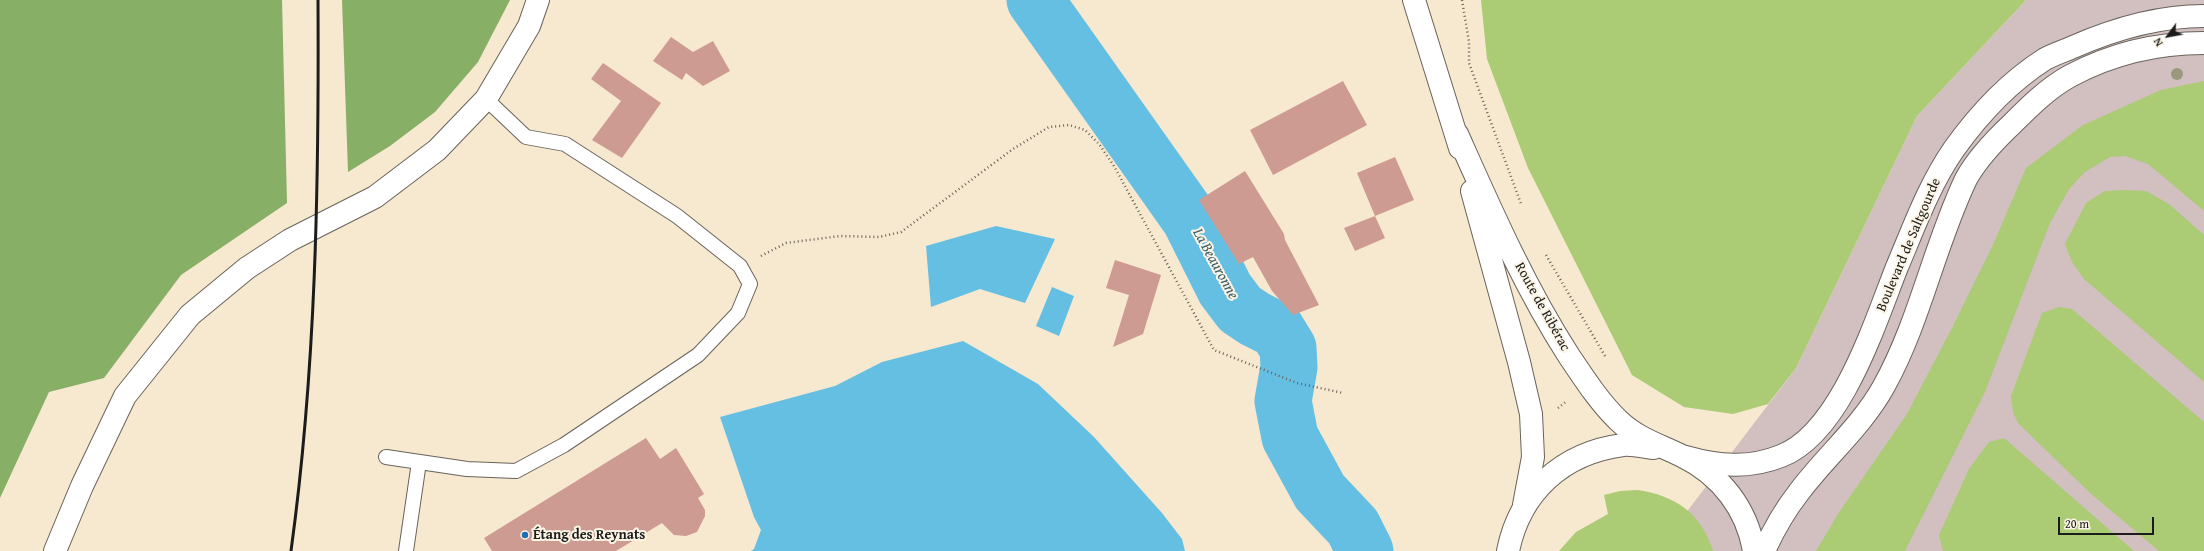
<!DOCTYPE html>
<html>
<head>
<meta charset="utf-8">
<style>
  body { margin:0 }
  #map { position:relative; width:2204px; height:551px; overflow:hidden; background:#f7e8d0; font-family:"Gentium Book Plus",serif }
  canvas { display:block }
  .north { position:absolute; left:2148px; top:16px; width:40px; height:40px; -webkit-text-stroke:3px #fcf5e5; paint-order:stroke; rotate:238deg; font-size:11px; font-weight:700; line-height:16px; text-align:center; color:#1c1c1c }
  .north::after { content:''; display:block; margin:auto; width:14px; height:18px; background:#1c1c1c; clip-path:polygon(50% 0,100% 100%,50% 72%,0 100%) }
  .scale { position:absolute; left:2058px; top:517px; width:96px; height:18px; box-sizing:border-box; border:2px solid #1c1c1c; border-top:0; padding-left:5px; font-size:12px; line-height:14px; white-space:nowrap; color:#1c1c1c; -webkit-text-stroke:3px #fcf5e5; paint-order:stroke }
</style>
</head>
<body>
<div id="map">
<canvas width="2204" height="551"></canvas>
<div class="north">N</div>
<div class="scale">20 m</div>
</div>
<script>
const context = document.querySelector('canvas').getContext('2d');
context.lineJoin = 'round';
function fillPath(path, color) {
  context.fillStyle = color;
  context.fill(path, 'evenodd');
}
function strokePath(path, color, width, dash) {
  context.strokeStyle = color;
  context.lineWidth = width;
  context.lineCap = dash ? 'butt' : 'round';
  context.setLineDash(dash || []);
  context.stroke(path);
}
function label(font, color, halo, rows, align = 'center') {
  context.font = font + ' "Gentium Book Plus",serif';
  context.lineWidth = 4;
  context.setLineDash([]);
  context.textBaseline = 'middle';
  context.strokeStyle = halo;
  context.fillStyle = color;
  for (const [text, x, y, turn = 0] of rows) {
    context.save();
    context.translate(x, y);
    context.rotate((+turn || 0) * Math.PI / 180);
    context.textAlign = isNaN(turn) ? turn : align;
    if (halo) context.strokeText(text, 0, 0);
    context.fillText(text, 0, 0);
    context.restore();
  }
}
fillPath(new Path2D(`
  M2026,0H2204V551H1657L1796,368L1917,116Z`), '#d2bfc0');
fillPath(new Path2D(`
  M1481,0H2026L1917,116L1796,368L1768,404L1733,414L1684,407L1632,375L1528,168L1487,59Z
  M2204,81V211L2148,164L2125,156L2110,157L2085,172L2069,189L2050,223L1985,392L1905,551H1816L1838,514L1907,414L1951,330L1992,247L2026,168L2083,125L2161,90Z
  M2124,190L2146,191L2169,204L2204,235V382L2084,279L2072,262L2065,244L2086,203L2105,191Z
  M2059,307L2072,309L2204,422V551H2159L2090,493L2018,423L2013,412L2011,396L2042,313Z
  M2004,438L2134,551H1943L1939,535L1969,469L1989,442Z
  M1638,490C1676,496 1701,513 1713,551H1559L1576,532L1608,514L1604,495L1620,491Z`), '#abcb74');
fillPath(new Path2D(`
  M0,0H282L287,203L181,275L104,378L49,392L0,498Z
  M342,0H510L478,62L435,112L390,146L348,172Z`), '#88af66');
fillPath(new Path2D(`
  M996,226L1055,239L1025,303L980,289L931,307L926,246Z
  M1052,287L1074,296L1059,336L1036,326Z
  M963,341L1038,384L1094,437L1162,513L1182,539L1185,551H751L754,549L761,530L754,517L720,417L835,386L882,362Z`), '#65bfe3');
strokePath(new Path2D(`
  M1035,0L1190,219L1225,289L1240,309L1255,319L1277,330L1288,348L1289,367L1283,401L1290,437L1320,492L1353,527L1365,551`), '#65bfe3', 57);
fillPath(new Path2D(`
  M671,37L693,52L713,41L730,71L703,86L686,73L682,80L653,61Z
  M603,63L661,103L622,158L592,140L621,101L591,79Z
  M1343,81L1367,125L1273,175L1250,130Z
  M1395,157L1414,200L1375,216L1357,173Z
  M1245,171L1284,234L1285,240L1319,305L1293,315L1272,291L1253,257L1239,264L1199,200Z
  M1375,216L1385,238L1355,251L1344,228Z
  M1115,260L1161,275L1143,334L1113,347L1129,295L1106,288Z
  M646,438L660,459L676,448L704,494L698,498L705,510V516L697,532L686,536L674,535L662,523L616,551H492L484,538Z`), '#ce9b92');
const lane = new Path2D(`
  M386,457L467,469L516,471L564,445L698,355L738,313L750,284L740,266L677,216L565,144L526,137L486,99
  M406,551L419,462`);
const street = new Path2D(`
  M1686,457C1718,466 1749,469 1781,456C1841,433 1875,322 1897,267C1914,227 1929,185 1954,149C1979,114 2009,82 2045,59C2054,54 2064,51 2073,47C2114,29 2159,16 2204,16
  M1764,551C1773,531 1785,510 1799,492C1826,456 1862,426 1884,386C1920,321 1934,246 1966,179C1977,159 1995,140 2012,124C2029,107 2048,88 2070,76C2111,54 2158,43 2204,43`);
const primary = new Path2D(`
  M1414,0L1460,148
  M1457,134C1491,210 1524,286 1569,356C1584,378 1599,402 1619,421C1638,439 1660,445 1682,456C1721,475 1747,509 1754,551
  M1472,191L1519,362L1531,414L1533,457L1524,505
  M55,551L82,486L125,396L190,315L247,268L290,240L375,197L437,150L486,99L529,26L538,0
  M1508,551C1520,492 1562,453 1623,445C1633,444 1644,447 1654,448`);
strokePath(lane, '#69635b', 16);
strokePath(street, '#69635b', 24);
strokePath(primary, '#69635b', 24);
strokePath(new Path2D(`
  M1462,0L1469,42V63L1521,204
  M1546,255L1605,356
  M761,256L786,243L840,236L879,237L901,232L1013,149L1049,127L1069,125L1085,130L1099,144L1114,166L1214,350L1297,383L1343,393
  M1558,408L1567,401`), '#69635b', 2.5, [1, 3]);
strokePath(lane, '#fff', 14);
strokePath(street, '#fff', 22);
strokePath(primary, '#fff', 22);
strokePath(new Path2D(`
  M291,551C316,369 319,183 318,0`), '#1c1c1c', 3);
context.fillStyle = '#9a997e';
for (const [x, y] of [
  [2177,74]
]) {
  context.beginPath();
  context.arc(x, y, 6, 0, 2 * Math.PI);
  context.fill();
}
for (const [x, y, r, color] of [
  [525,535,4,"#1f6fb2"]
]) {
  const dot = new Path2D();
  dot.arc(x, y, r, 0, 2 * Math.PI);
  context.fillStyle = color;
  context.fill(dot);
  strokePath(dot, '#fcf5e5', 1.5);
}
label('14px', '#1c1c1c', '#fcf5e5', [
  ["Boulevard de Saltgourde",1909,245,-67],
  ["Route de Ribérac",1542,307,61]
]);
label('bold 14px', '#1c1c1c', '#fcf5e5', [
  ["Étang des Reynats",533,535]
], 'left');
label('italic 15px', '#395d6c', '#fcf5e5', [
  ["La Beauronne",1215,264,61]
]);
</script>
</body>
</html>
